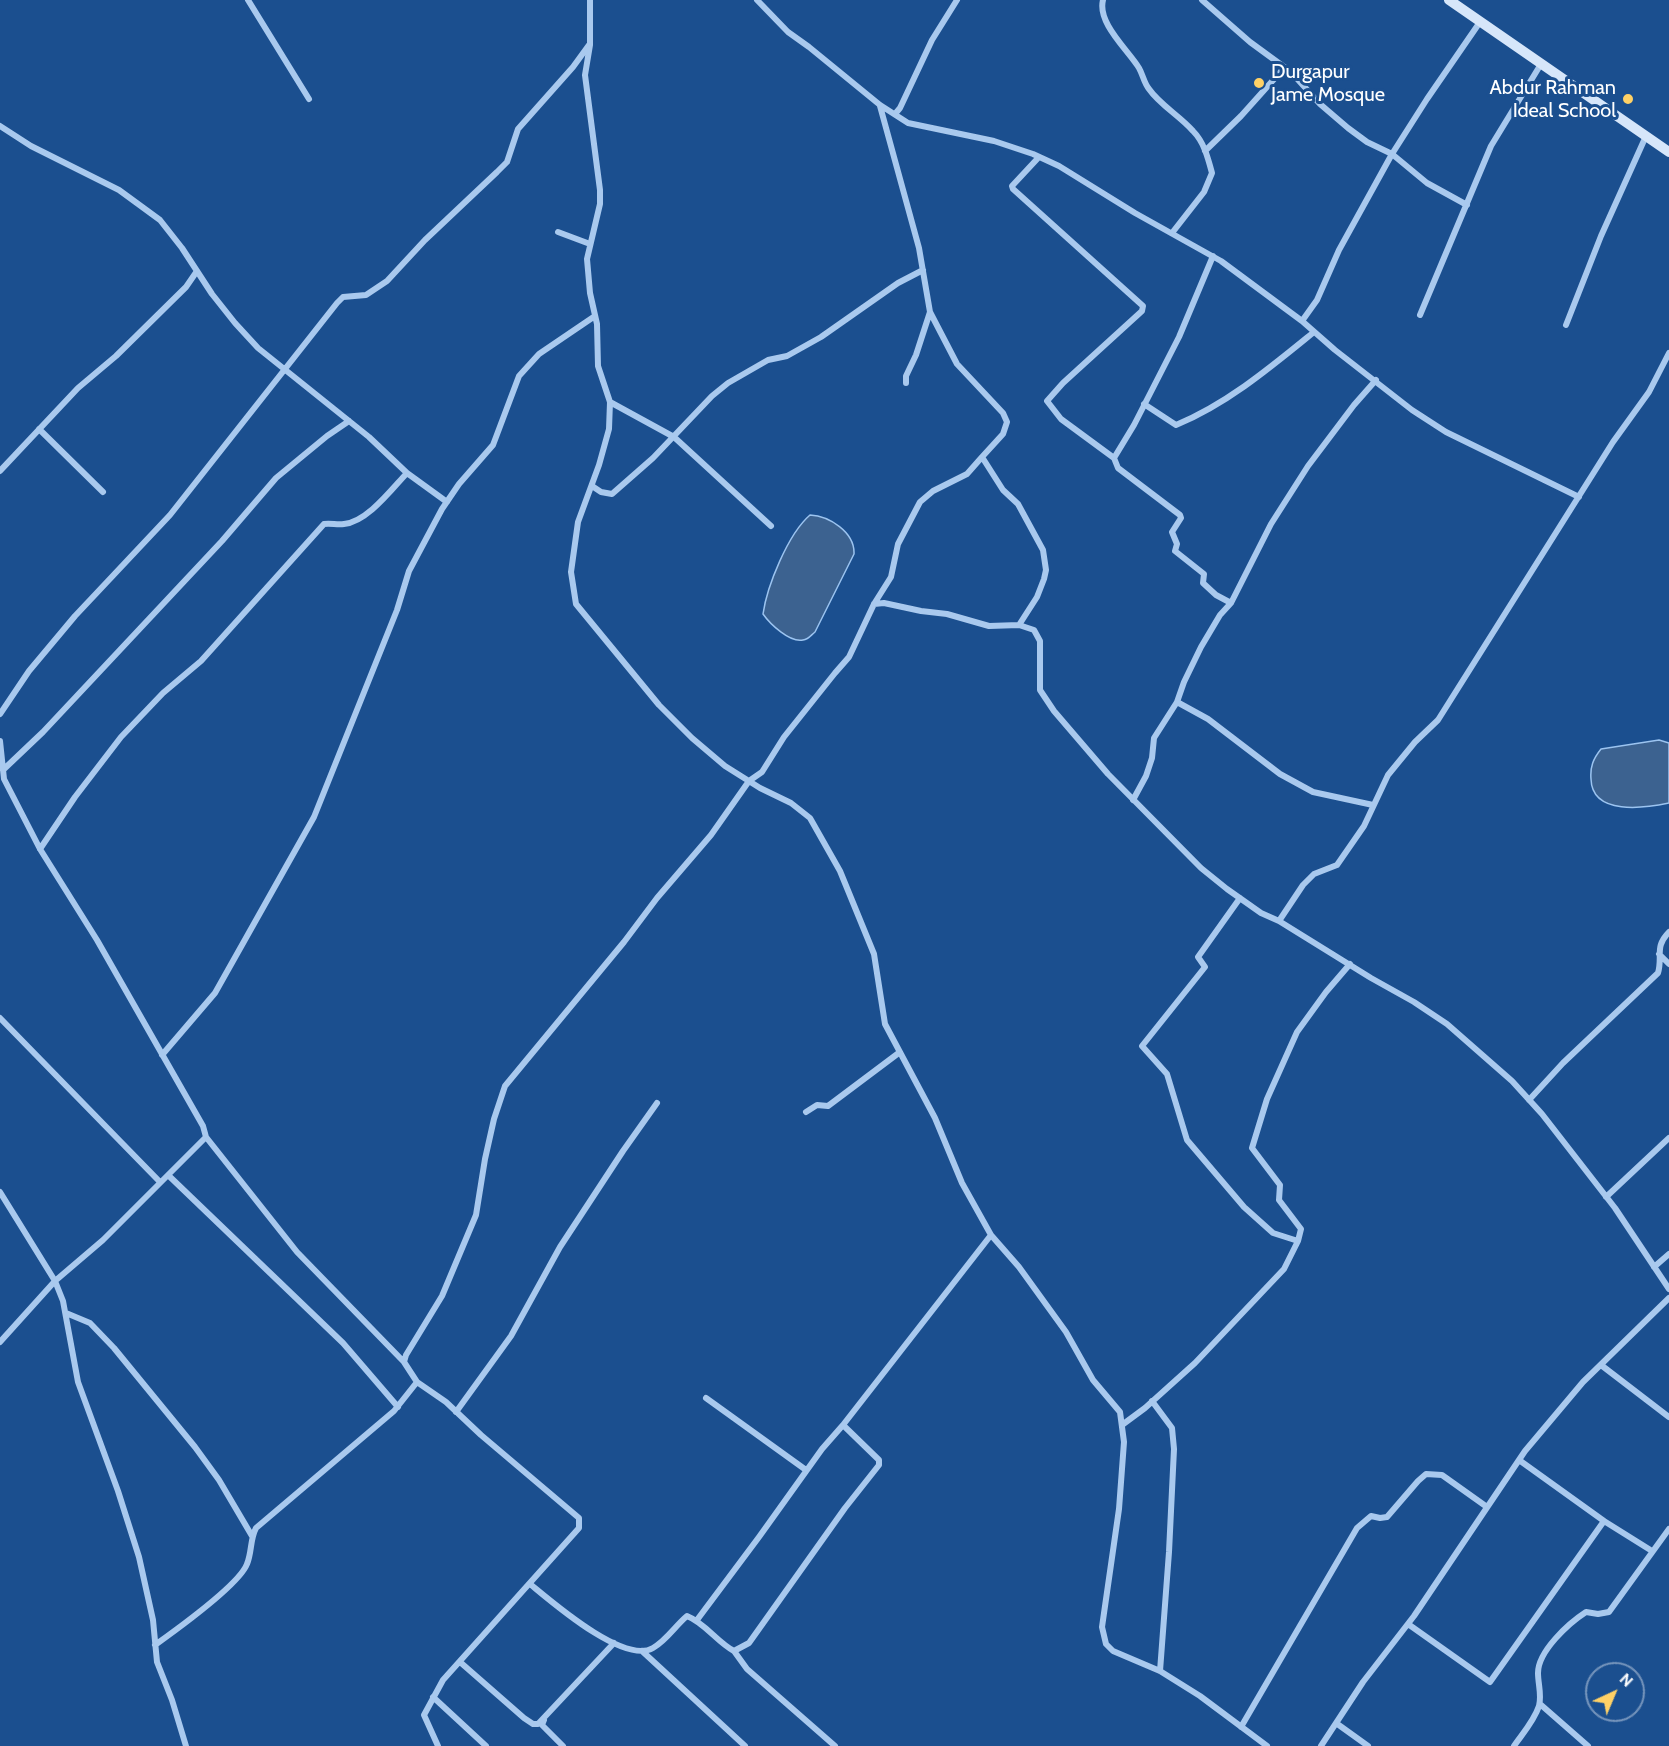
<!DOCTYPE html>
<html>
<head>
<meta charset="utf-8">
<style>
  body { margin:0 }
  #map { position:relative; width:1669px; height:1746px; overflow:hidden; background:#1b4f8f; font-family:Cabin,sans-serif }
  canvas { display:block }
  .north { position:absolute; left:1585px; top:1662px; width:60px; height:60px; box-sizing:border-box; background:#1b4f8f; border:2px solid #7695bc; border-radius:50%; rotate:44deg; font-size:16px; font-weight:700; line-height:24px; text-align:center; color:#fff }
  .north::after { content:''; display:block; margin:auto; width:21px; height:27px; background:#ffd166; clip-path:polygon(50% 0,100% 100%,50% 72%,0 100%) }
</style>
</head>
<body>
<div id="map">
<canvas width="1669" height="1746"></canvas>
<div class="north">N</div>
</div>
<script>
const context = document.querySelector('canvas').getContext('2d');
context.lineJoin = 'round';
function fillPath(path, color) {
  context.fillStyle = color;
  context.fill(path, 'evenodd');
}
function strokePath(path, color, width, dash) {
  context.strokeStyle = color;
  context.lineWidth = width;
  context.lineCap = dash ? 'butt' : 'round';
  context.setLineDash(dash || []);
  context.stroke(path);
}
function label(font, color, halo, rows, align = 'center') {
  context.font = font + ' Cabin,sans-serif';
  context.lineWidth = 6;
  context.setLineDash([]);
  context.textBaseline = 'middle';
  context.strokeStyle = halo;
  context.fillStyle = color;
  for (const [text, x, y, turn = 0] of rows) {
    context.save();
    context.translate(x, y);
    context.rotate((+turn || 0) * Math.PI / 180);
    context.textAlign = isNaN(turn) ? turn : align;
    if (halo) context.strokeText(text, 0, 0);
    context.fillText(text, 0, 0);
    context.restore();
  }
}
const water = new Path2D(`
  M810,515C829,516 855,532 854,554L815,632C811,635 809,639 803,640C790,643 770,624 763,614C767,586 788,534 810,515Z
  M1659,740L1669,743V803C1645,808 1592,816 1591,779C1590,767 1593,759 1601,749Z`);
fillPath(water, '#3c6290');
strokePath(water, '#9cc4f0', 1.5);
strokePath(new Path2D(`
  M248,0L309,99
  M590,0V45L585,75L600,190V204L587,259L590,293L597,324L598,366L610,402L609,429L599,465L578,522L571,572L576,604L659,705L692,738L725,766L760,788L791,803L810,818L840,871L874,954L885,1024L935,1118L962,1183L991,1235L1019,1267L1066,1332L1093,1380L1120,1412L1124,1442L1119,1509L1102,1627L1106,1644L1113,1651L1160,1671L1200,1696L1267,1746
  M757,0L788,32L809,47L880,105L908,123L994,141L1033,154L1059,166L1135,213L1221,261L1302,321L1335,350L1412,410L1446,432L1579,497
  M1103,0C1097,23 1128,50 1139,68C1143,75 1144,83 1149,89C1160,105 1180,116 1193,131C1204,142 1208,158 1212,173L1204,192L1172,233
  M1202,0L1250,42L1291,72L1320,104L1348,128L1367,142L1392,154L1427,183L1467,205
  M880,106L919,248L930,312L957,364L1003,413L1007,422L1003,434L982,457L1003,490L1018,504L1043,550L1046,570L1044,579L1037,597L1019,625
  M895,114L900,108L932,40L957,0
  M0,126L31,146L119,190L160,220L182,248L212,294L235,323L258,348L369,437L407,473L447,502
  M1205,151L1241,116L1284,68
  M1039,157L1012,186L1013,189L1143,306L1142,311L1063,383L1047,401L1061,419L1114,458
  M558,232L590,244
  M1213,256L1179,337L1134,425L1114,458L1118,468L1180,515L1181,518L1172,532L1177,544L1175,551L1204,574L1203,583L1216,595L1231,603
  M1420,315L1491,146L1541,64
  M1302,321L1317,300L1339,250L1392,154L1427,99L1480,22
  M1566,325L1601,236L1646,136
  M906,383V376L916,355L930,312
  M610,402L674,437L771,526
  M1144,404L1176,425C1227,404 1271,367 1314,332
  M39,429L103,492
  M0,471L78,388L116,356L186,287L197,271
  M592,486L601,492L612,494L653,458L712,396L728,383L768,360L787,356L821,337L898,283L923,270
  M874,604L884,603L921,611L947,614L989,626L1019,625L1034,630L1040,641V690L1054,711L1108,774L1201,868L1227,889L1261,913L1279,921L1371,978L1414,1002L1447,1024L1512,1081L1542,1114L1615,1208L1669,1289
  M1177,702L1208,719L1280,774L1313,792L1373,805
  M0,714L29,671L75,616L170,515L337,303L343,297L366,295L387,281L425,240L497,172L507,162L518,129L573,67L589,45
  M0,741L4,779L40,849L97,940L203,1126L206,1137L297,1252L404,1362
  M3,770L43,732L222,541L276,478L327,436L349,421
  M1133,800L1146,776L1152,758L1154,738L1177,702L1184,682L1201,647L1220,615L1231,603L1271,524L1308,466L1354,405L1376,380
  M40,849L75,797L121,737L163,693L201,661L324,524C331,523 337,525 344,524C367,522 391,490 407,473
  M1240,898L1198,957L1205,967L1142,1046L1167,1074L1187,1140L1244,1207L1273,1233L1298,1241
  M1279,921L1303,885L1314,874L1337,865L1364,826L1388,775L1415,742L1438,720L1613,442L1649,392L1669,353
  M1659,954L1669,964
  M0,1018L160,1182
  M162,1055L215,993L314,817L397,610L409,571L442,509L459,484L493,445L519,376L539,354L595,316
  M1529,1100L1563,1063L1658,973C1663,956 1654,947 1669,932
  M806,1112L817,1105L828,1106L900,1052
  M168,1175L343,1343L398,1407
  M0,1192L55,1281L0,1342
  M1606,1197L1669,1138
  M1654,1267L1669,1254
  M66,1313L90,1323L114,1348L195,1447L219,1480L252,1536
  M1601,1365L1669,1417
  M417,1382L446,1402L481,1435L579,1518V1528L443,1680L424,1715L438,1746
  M706,1398L806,1470
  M1152,1401L1172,1428L1174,1449L1169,1552L1160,1671
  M456,1412L511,1336L560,1247L623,1151L657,1103
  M1122,1425L1145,1408L1195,1363L1284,1269L1298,1241L1301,1229L1279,1200L1280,1185L1252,1148L1267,1099L1297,1032L1326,992L1350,964
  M1519,1460L1604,1521
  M530,1584C552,1602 624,1665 653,1648C667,1640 675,1626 687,1616C705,1623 717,1642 734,1651L749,1643L845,1508L879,1465V1460L843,1425L991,1235
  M697,1620L759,1537L822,1449L843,1425
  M1408,1624L1490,1682L1604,1521L1652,1551
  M155,1645C176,1630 239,1585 247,1564C252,1552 250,1539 256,1528L394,1411L417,1382L404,1362L406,1355L442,1296L476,1215L485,1159L494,1119L505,1086L624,942L657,898L711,835L749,781L762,772L784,737L835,673L849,657L874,604L891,577L898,544L920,502L933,491L967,474L982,457
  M642,1651L745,1746
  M734,1651L747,1669L835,1746
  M460,1662L524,1718L533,1724H538L614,1643
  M433,1697L486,1746
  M1540,1704L1588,1746
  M544,1720L542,1725L563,1746
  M1336,1723L1368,1746
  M1241,1727L1357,1528L1371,1516L1380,1518L1387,1517L1418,1481L1426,1474L1442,1475L1487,1507
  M186,1746L172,1700L157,1662L153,1620L139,1557L118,1491L78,1382L63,1301L55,1281L103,1240L206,1137
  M1321,1746L1363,1682L1414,1616L1525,1451L1583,1382L1669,1298
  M1514,1746C1523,1733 1534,1721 1539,1706C1542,1695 1538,1684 1538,1673C1538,1651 1569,1623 1586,1612L1598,1614L1609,1612L1669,1529`), '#a9c9ee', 6);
strokePath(new Path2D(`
  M1449,0L1669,152`), '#d6e6fa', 10);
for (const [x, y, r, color] of [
  [1259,83,6,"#ffd166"],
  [1628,99,6,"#ffd166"]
]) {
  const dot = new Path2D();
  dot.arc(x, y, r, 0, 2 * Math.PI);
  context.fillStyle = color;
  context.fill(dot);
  strokePath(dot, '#1b4f8f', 2);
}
label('20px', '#fff', '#1b4f8f', [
  ["Durgapur",1271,72],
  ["Jame Mosque",1271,95],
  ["Abdur Rahman",1616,88,"right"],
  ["Ideal School",1616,111,"right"]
], 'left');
</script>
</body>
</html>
